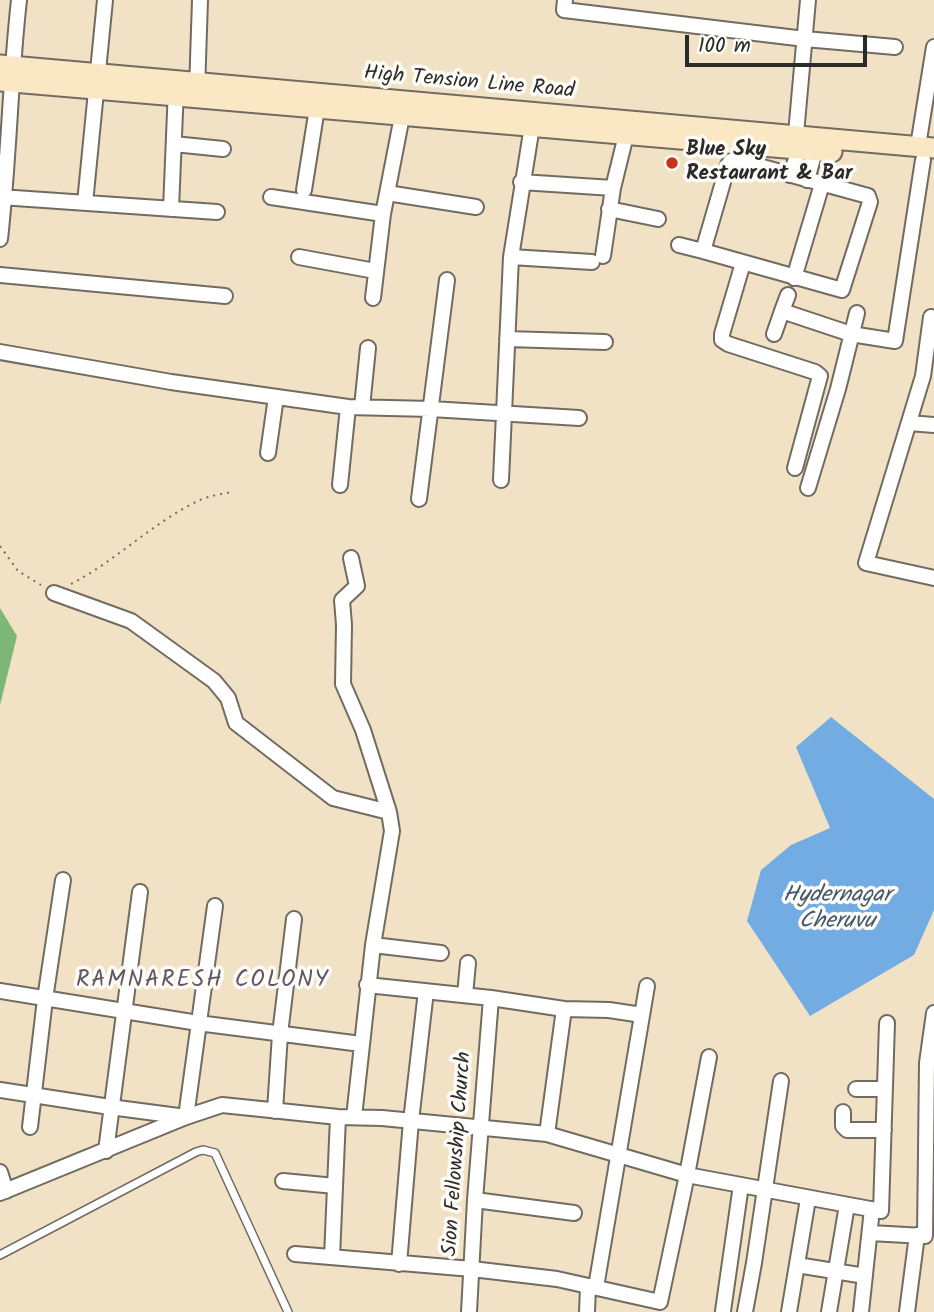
<!DOCTYPE html>
<html>
<head>
<meta charset="utf-8">
<style>
  body { margin:0 }
  #map { position:relative; width:934px; height:1312px; overflow:hidden; background:#f2e2c5; font-family:Kalam,sans-serif }
  canvas { display:block }
  .scale { position:absolute; left:685px; top:35px; width:182px; height:32px; box-sizing:border-box; border:4px solid #2b2b2b; border-top:0; padding-left:9px; font-size:21px; line-height:24px; white-space:nowrap; color:#2b2b2b; -webkit-text-stroke:5px #fdfcf7; paint-order:stroke }
</style>
</head>
<body>
<div id="map">
<canvas width="934" height="1312"></canvas>
<div class="scale">100 m</div>
</div>
<script>
const context = document.querySelector('canvas').getContext('2d');
context.lineJoin = 'round';
function fillPath(path, color) {
  context.fillStyle = color;
  context.fill(path, 'evenodd');
}
function strokePath(path, color, width, dash) {
  context.strokeStyle = color;
  context.lineWidth = width;
  context.lineCap = dash ? 'butt' : 'round';
  context.setLineDash(dash || []);
  context.stroke(path);
}
function label(font, color, halo, rows, align = 'center') {
  context.font = font + ' Kalam,sans-serif';
  context.lineWidth = 7;
  context.setLineDash([]);
  context.textBaseline = 'middle';
  context.strokeStyle = halo;
  context.fillStyle = color;
  for (const [text, x, y, turn = 0] of rows) {
    context.save();
    context.translate(x, y);
    context.rotate((+turn || 0) * Math.PI / 180);
    context.textAlign = isNaN(turn) ? turn : align;
    if (halo) context.strokeText(text, 0, 0);
    context.fillText(text, 0, 0);
    context.restore();
  }
}
fillPath(new Path2D(`
  M0,608L17,636L0,705Z`), '#7cb776');
fillPath(new Path2D(`
  M831,717L934,799V910L914,955L810,1016L747,921L761,870L791,845L830,828L796,747Z`), '#72ace2');
const lane = new Path2D(`
  M0,1255L196,1152L203,1150L215,1153L288,1312`);
const street = new Path2D(`
  M565,0L564,10L805,39L895,47
  M197,90L200,0
  M174,144L223,149
  M795,145L808,0
  M918,146L934,47
  M737,160L868,196L870,202L842,290L703,251L728,165L731,161Z
  M790,175L803,141
  M807,180L815,151
  M521,182L613,188
  M304,190L318,102
  M387,193L476,207
  M0,197L217,212
  M271,197L383,214
  M85,203L105,0
  M171,209L176,88
  M609,209L658,219
  M0,239C9,160 10,80 19,0
  M679,245L703,251
  M603,256L613,188L628,127
  M299,257L375,271
  M511,257L592,262
  M743,263L722,334V340L728,344L815,372L820,376L795,468
  M0,275L225,296
  M794,278L822,184
  M373,298L383,214L404,106
  M782,311L788,295
  M931,317L923,376L866,563L934,578
  M774,334L782,311L851,334L895,341L923,160
  M507,339L605,342
  M0,352L171,382L348,407L431,409L579,418
  M362,407L368,348
  M909,423L934,425
  M268,453L276,397
  M501,480L511,257L533,120
  M340,485L348,407
  M808,488L838,389L857,313
  M419,499L447,280
  M351,558L357,586L342,600L344,625L343,684L363,730L389,812
  M54,593L131,621L214,681L228,698L236,723L333,798L389,812L392,831L373,945L354,1117
  M373,945L441,953
  M367,985L491,998L564,1009L609,1010L642,1015
  M0,991L198,1023L361,1044
  M465,995L468,963
  M856,1089H885
  M0,1090L110,1107L186,1117L215,906
  M275,1111L280,1034L294,919
  M843,1112V1126L847,1130H884
  M30,1127L45,999L63,880
  M547,1134L564,1009
  M106,1151L140,892
  M0,1172L6,1191
  M283,1181L335,1186
  M0,1193L186,1117L222,1105L338,1117L382,1118L547,1134L687,1175L881,1211L887,1023
  M475,1200L574,1213
  M870,1233L924,1236
  M925,1236L927,1063L934,1013
  M295,1254L472,1269L557,1279L660,1302L687,1175L709,1057
  M332,1257L338,1117
  M399,1264L411,1121L426,991
  M797,1265L865,1276
  M596,1287L647,986
  M723,1311L741,1185
  M469,1312L475,1200L491,998
  M587,1312L588,1287
  M745,1312L754,1263L781,1081
  M789,1312L808,1199
  M829,1312L847,1205
  M861,1312L872,1209
  M907,1312L917,1235`);
const secondary = new Path2D(`
  M0,65L934,148
  M0,81L832,152`);
strokePath(lane, '#716b61', 10);
strokePath(street, '#716b61', 18);
strokePath(secondary, '#716b61', 23);
strokePath(new Path2D(`
  M0,546L18,571L41,585
  M71,584C116,561 153,522 200,500C209,496 222,494 232,492`), '#716b61', 2, [2, 5]);
strokePath(lane, '#fff', 7);
strokePath(street, '#fff', 14);
strokePath(secondary, '#fae7c3', 19);
for (const [x, y, r, color] of [
  [672,163,7,"#c8321e"]
]) {
  const dot = new Path2D();
  dot.arc(x, y, r, 0, 2 * Math.PI);
  context.fillStyle = color;
  context.fill(dot);
  strokePath(dot, '#fdfcf7', 2.5);
}
label('21px', '#2b2b2b', '#fdfcf7', [
  ["High Tension Line Road",469,84,5],
  ["Sion Fellowship Church",459,1154,-86]
]);
label('bold 21px', '#2b2b2b', '#fdfcf7', [
  ["Blue Sky",686,151],
  ["Restaurant & Bar",686,175]
], 'left');
label('italic 23px', '#44586b', '#fdfcf7', [
  ["Hydernagar",837,897],
  ["Cheruvu",837,923]
]);
context.letterSpacing = '2px';
label('23px', '#615666', '#fdfcf7', [
  ["RAMNARESH COLONY",203,982]
]);
context.letterSpacing = '0px';
</script>
</body>
</html>
